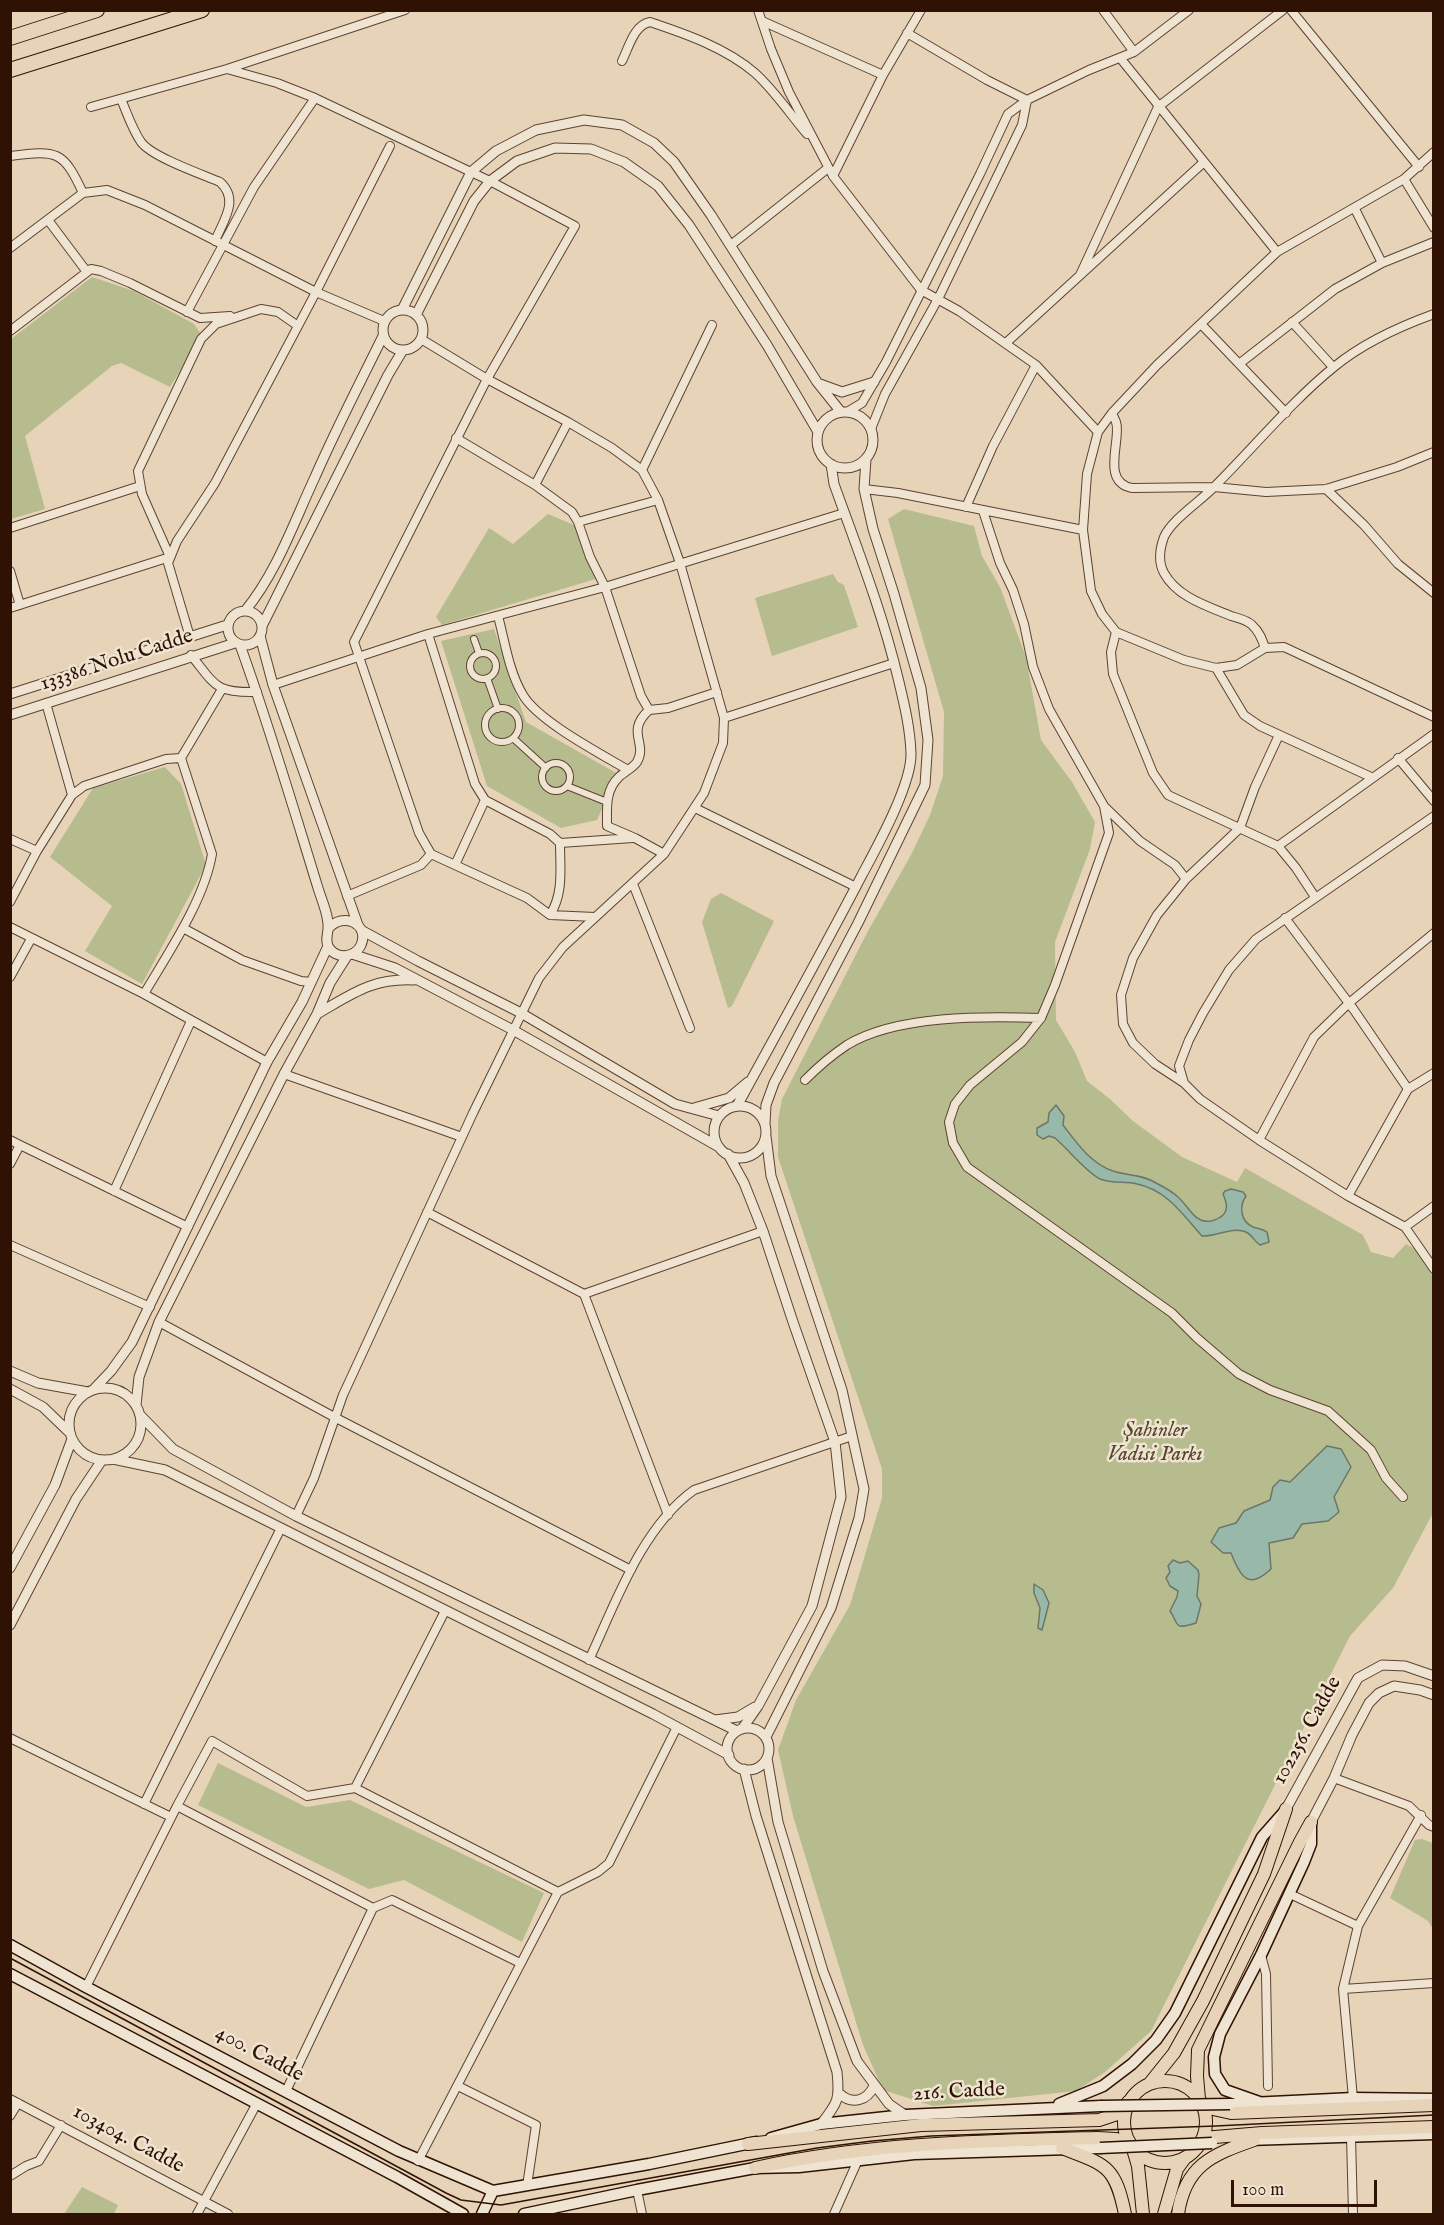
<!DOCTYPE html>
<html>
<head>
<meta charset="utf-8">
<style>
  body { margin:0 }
  #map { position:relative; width:1444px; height:2225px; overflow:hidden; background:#e7d4b8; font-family:"IM FELL English",serif }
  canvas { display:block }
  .frame { position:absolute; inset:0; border:12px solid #2f1204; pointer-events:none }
  .scale { position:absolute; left:1231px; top:2180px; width:146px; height:27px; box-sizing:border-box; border:3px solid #2f1204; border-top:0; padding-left:8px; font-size:18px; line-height:21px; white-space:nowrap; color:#2f1204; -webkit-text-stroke:4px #efe3d1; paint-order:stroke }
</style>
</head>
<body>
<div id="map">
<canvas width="1444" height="2225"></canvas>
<div class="frame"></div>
<div class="scale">100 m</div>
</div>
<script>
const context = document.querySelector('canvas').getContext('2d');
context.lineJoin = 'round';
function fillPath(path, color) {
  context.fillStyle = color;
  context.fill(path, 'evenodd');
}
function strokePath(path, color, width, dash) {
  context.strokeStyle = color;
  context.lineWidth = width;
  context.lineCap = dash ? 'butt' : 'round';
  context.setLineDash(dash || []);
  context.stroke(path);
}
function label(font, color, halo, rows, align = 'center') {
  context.font = font + ' "IM FELL English",serif';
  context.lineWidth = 5;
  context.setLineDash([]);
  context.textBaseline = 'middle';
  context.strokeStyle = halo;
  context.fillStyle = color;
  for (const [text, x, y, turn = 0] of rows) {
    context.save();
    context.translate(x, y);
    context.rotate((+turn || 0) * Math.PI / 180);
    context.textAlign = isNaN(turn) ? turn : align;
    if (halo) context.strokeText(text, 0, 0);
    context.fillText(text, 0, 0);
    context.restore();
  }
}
fillPath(new Path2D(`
  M92,277L134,291L194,324L202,336L170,387L121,363L112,366L25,436L45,509L11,519V339Z
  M904,509L974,526L982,556L1000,587L1026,657L1041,740L1072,782L1095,822L1090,849L1055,942L1056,1020L1075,1052L1087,1081L1110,1099L1133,1121L1182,1157L1237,1182L1245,1168L1363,1235L1371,1252L1393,1258L1406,1244L1417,1250L1433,1273V1513L1393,1588L1350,1636L1151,2031L1105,2072L1076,2091L933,2106L883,2090L863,2045L793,1816L778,1750L796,1700L850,1605L882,1498V1469L778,1157V1121L782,1099L868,931L911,855L930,815L943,776L944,712L888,519Z
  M548,514L581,528L599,578L442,625L436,617L489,528L513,544Z
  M833,574L838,582L844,585L858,627L772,656L755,598Z
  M494,629L526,722L618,774L597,820L561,828L487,786L441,641Z
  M165,767L181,784L206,865L142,984L85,951L112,906L50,857L93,788Z
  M721,893L774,921L732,1006L728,1008L702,922L711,899Z
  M218,1763L306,1807L350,1800L544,1893L522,1942L404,1880L369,1889L198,1805Z
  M1422,1839L1433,1843V1929L1428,1921L1390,1898L1415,1840Z
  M82,2187L118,2205L114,2214H64Z`), '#b6bc8e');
const water = new Path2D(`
  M1056,1105L1064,1116L1063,1125C1076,1142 1091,1164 1113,1171C1128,1176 1142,1174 1156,1183C1164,1187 1173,1192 1179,1198C1189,1207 1195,1224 1211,1221C1215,1220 1219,1219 1223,1215C1229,1209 1226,1201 1223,1194L1225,1191L1231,1189L1243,1192L1246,1196C1239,1206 1240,1221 1253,1227C1258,1229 1262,1228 1267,1232L1269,1242L1260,1245C1255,1242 1252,1235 1246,1232C1233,1226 1215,1237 1202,1236C1183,1215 1167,1190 1137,1184C1125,1181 1112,1184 1100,1179C1086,1172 1068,1149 1055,1138L1049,1136L1043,1139L1037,1135V1128L1048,1122L1049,1113Z
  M1327,1446L1341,1449L1351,1467L1334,1497L1339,1512L1328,1521L1302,1524L1293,1538L1269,1543L1271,1569C1248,1591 1240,1576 1231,1553H1223L1211,1542L1219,1528L1236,1523L1244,1511L1270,1500L1273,1487L1280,1480L1290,1482Z
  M1173,1560L1180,1563L1188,1561L1198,1570L1199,1575L1197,1596L1201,1604L1196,1623C1173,1630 1180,1626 1170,1611L1177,1597L1178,1591L1170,1586L1166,1578L1170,1572L1168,1566Z
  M1034,1584L1043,1590L1049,1603L1042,1630L1038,1628L1040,1608L1034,1593Z`);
fillPath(water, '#98b9a9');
strokePath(water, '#6e7667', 1.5);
const pedestrian = new Path2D(`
  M474,639L479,653
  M470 666a13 13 0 1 1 26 0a13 13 0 1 1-26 0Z
  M487,678L498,709
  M485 725a17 17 0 1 1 34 0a17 17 0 1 1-34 0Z
  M513,738L546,768
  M542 777a14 14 0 1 1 28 0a14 14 0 1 1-28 0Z
  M567,786L607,802`);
const minor = new Path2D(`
  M758,10L771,49L789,92L833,176L921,290L959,311L1036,365L1098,432
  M1103,10L1134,52
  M1291,10L1419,167
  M762,21L883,75
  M907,33L987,80L1027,100
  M1121,59L1277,252
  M622,61C629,47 634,25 650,22C686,34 726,48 755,73C774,90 790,114 807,134
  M227,69L277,83L315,98L490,181L575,226L487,379L354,642L419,833L431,854L527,898L550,915L595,917
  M121,99C127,113 132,129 141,142C152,157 201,174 220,182C240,200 223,221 215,241
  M91,107L227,69L405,10
  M1434,152L1404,179L1277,252L1157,365L1112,413L1098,432L1087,474L1083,530L1091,591L1102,614L1116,632L1184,660L1216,668L1237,665L1265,648L1284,647L1434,717
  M10,156C57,150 63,150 83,193
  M833,176L883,75L921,10
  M1404,179L1434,228
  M1355,209L1382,263
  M48,220L87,272
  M731,245L828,168
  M10,248L83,193L107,190L145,205L316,292L384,321
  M1080,275L1158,107L1283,10
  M187,312L254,187L315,98
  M1292,322L1333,367
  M1201,324L1286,413
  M10,331L91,269L101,271L130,283L200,318L230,316
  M1007,342L1204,162
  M1239,364L1335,289L1382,263L1434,242
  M847,412L862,403L886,362L980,174L1008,114L1027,100L1089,70L1134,52L1189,10
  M1112,413C1113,416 1115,419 1116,422C1122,439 1100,482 1132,488L1214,487L1266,492L1326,489L1397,467L1434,452
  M871,429L885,394L938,299L1022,125L1027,100
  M456,438L535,485L572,512L578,522L590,557L605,587L641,696L649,710L668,708L717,692
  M642,470L712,325
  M535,485L568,422
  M864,489L898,493L1083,530
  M1326,489L1364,525L1398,564L1434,593
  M966,507L993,446L1036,365
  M983,511L1000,563L1013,590L1024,624L1033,667L1049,709L1104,806L1109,833L1055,985L1041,1018L1022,1042L970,1085L955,1104L949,1122L953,1143L967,1167L1172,1313L1197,1338L1239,1374L1270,1390L1328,1411L1371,1450L1386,1478L1403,1497
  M578,522L658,500
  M10,528L140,486
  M10,571L20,605
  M10,608L170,557L142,494L138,471L201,339L216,324L261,309L278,312L298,326
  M498,616C505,642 509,672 523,695C538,721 601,754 628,770
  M1116,632L1111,652L1113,674L1153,773L1168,795L1278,846L1296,868L1315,897
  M428,634L475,784L485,800L550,834L560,843C560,868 564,893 550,915
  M190,637L168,563L177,541L215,483L316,292L390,146
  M1265,648C1262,639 1259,631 1252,625C1247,620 1238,618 1231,616C1207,606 1177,597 1164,573C1158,562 1160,548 1164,537C1172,519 1201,501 1215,486C1253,448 1292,401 1334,367C1363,343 1398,327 1434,314
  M191,655C216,686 215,693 257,692
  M1216,668L1244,715L1260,726L1371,777
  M273,685L428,634L605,587L844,513
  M46,703L72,795
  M649,710C625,732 648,743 637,762C633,768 624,772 619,777C605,790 607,808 607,826L635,838L664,854
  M724,718L894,663
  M181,758L222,689
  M1398,758L1434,801
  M1105,807L1140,841L1175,865L1186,879
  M695,808L856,887
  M1434,816L1256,939L1229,970L1203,1013L1189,1040L1179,1066L1184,1083L1200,1099L1259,1140L1348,1196L1405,1227L1434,1206
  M10,839L37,851
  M560,843L633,838
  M1278,846L1434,734
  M455,865L485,800
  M633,884L690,1028
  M347,896L421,865L431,854
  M10,902L37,851L72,795L84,786L166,759L181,758L212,854C204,901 168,953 144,994
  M1285,918L1354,1010L1408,1089
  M10,927L144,994L267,1062
  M183,928L242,960L301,981L311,982
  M10,977L31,939
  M284,1074L462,1137
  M805,1080C818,1067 832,1055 847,1045C896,1015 985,1016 1041,1018
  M1184,1083L1155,1064L1133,1043L1123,1024L1121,995L1133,958L1157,915L1186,879L1240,828L1255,787L1279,735
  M10,1140L20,1145
  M1259,1140L1314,1037L1349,1003L1434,933
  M10,1164L20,1145L188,1227
  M114,1191L191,1021
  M1348,1196L1408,1089L1434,1073
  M427,1212L584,1294L668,1515
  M1405,1227L1434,1269
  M10,1245L150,1307
  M584,1294L763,1231
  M159,1322L336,1418L631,1570
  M296,1516L314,1478L343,1395L473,1113L539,978L563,947L664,854L704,793L723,743L724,718L680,563L658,500L642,470L612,448L568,422L487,379L421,339
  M589,1660C615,1604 642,1527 694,1490L852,1436
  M10,1738L171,1817
  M1334,1778L1409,1806L1429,1825L1434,1827
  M355,1788L445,1611
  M144,1804L281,1528
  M177,1806L373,1908L286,2091
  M1290,1894L1358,1926
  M373,1908L392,1900L520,1963
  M1261,1955L1266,1974L1268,2086
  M86,1987L177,1806L212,1741L307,1796L355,1788L558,1892
  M1343,1989L1434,1983
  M458,2086L536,2125L527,2186
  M1353,2098L1343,1989L1358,1926L1421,1815
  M10,2099L228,2214
  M10,2116L18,2103
  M1351,2136L1353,2214
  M418,2161L558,1892L598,1872L609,1863L677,1727
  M10,2176L26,2166L39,2161L61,2125
  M637,2190L642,2214
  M197,2214L257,2103
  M834,2214L858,2160`);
const tertiary = new Path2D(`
  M383 330a20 20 0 1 1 40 0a20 20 0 1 1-40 0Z
  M402,310L471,172L496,151L536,130L584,120L622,125L654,143L674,162L711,215L817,382L841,412
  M416,315L474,201L490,181L517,161L555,148L591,149L624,162L658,186L689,225L767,345L818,432
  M820,384L842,392L874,382
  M817 440a28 28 0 1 1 56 0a28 28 0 1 1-56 0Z
  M228 628a17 17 0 1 1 34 0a17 17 0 1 1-34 0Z
  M245,611C277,572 294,522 315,477C336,429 360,383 383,336
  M262,626L388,375L403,350
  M260,636L273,685L358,925
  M240,645C269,725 293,807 318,888C322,901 329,916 328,928C328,935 325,939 328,946C335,960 355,958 361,945C370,924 343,911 328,929
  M10,694L227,625
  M10,715L235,643
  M361,930L418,961L521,1013L675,1104L719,1116
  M352,954L395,968L513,1030L719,1147
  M317,1014C352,994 372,978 414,980
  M737,1106C779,1029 822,952 862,875C877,847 912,784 911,753C910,727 904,703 898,678C882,611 857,548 834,484L831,464
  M714 1132a26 26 0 1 1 52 0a26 26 0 1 1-52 0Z
  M694,1108L729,1098L748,1082
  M765,1124L766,1105L774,1083L858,923L925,785L928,740L921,688L894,594L873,529L864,489L866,459
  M766,1136L771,1176L842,1390L864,1489L859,1518L831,1608L766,1737
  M728,1154L744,1183L763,1231L793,1322L835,1442L841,1497L812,1606L758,1706L742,1729
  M10,1371L38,1383L88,1392
  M69 1424a36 36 0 1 1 72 0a36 36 0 1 1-72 0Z
  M10,1389L43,1407L70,1433
  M93,1390L111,1371L132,1342L267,1062L302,1002L328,946
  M136,1405L139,1377L159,1322L284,1074L317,1014L330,983L347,956
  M140,1415L173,1449L296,1516L737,1731
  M113,1459L165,1470L653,1714L729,1755
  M10,1568L55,1485L72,1439
  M10,1625L76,1499L102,1460
  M715,1720L738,1717L755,1707
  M727 1749a21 21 0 1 1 42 0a21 21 0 1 1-42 0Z
  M767,1758L778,1822L823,1971L857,2061L889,2104L905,2115
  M744,1769L756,1816L837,2072C840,2099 838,2103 821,2124
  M1286,1809L1358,1678L1382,1665L1405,1666L1434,1676
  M1311,1822L1334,1778L1352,1735L1369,1703L1379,1693L1394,1686L1420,1690L1434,1695
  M840,2094C852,2105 867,2101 874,2086`);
const secondary = new Path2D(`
  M10,1945L86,1987L399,2151L493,2191
  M10,1974L397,2177L463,2214
  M1262,2103L1225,2090L1215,2074L1214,2057L1220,2034L1261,1955L1304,1862L1311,1844V1822
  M1059,2104L1103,2086L1132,2064L1156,2040L1175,2013L1262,1837L1284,1812
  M1230,2104L1353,2098L1434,2099
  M771,2138L821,2124L905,2115L1101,2106
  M1248,2140L1434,2134
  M493,2191L649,2164L756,2142
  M482,2214L493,2191
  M524,2214L637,2190L755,2168L799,2167L914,2154L1100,2148`);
const primary = new Path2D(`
  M1124 2122a41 41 0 1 1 82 0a41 41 0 1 1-82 0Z
  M1150,2083L1174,2053L1203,2001L1264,1874L1286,1809
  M1199,2099L1197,2076L1198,2050L1300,1842L1311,1822
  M1204,2107L1231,2113L1434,2105
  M1203,2138L1262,2133L1434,2127
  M748,2144L921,2125L1099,2120L1120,2113L1128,2102
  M1062,2148C1106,2165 1115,2165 1125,2214
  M1133,2149L1138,2166L1143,2214
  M755,2168C867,2143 982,2141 1097,2138L1116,2139L1129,2143
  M1164,2214L1177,2169L1185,2158
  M1178,2214C1185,2166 1211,2155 1254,2140`);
const motorway = new Path2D(`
  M10,38L97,10
  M10,70L202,10`);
strokePath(pedestrian, '#5d4231', 8);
strokePath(minor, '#5d4231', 10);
strokePath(tertiary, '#5d4231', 11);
strokePath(secondary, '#2f1204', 13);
strokePath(primary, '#2f1204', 14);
strokePath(motorway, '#2f1204', 16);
strokePath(pedestrian, '#efe3d1', 6);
strokePath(minor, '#efe3d1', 8);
strokePath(tertiary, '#efe3d1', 9);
strokePath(secondary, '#efe3d1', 10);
strokePath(primary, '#e7d4b8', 12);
strokePath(motorway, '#e7d4b8', 14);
strokePath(new Path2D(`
  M10,1958L446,2193L461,2200L501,2205L817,2148L872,2141L931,2136L1216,2126L1434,2115`), '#2f1204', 1.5);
const secondaryBridge = new Path2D(`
  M1101,2106L1230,2104
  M1100,2148L1212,2143`);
strokePath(secondaryBridge, '#2f1204', 13, []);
strokePath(secondaryBridge, '#efe3d1', 10);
label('21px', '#2f1204', '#efe3d1', [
  ["133386 Nolu Cadde",117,661,-18],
  ["102256. Cadde",1308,1731,-61],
  ["400. Cadde",259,2055,28],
  ["216. Cadde",959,2093,-3],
  ["103404. Cadde",128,2140,28]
]);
label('italic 21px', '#58452d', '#efe3d1', [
  ["Şahinler",1155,1432],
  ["Vadisi Parkı",1155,1456]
]);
</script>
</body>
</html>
